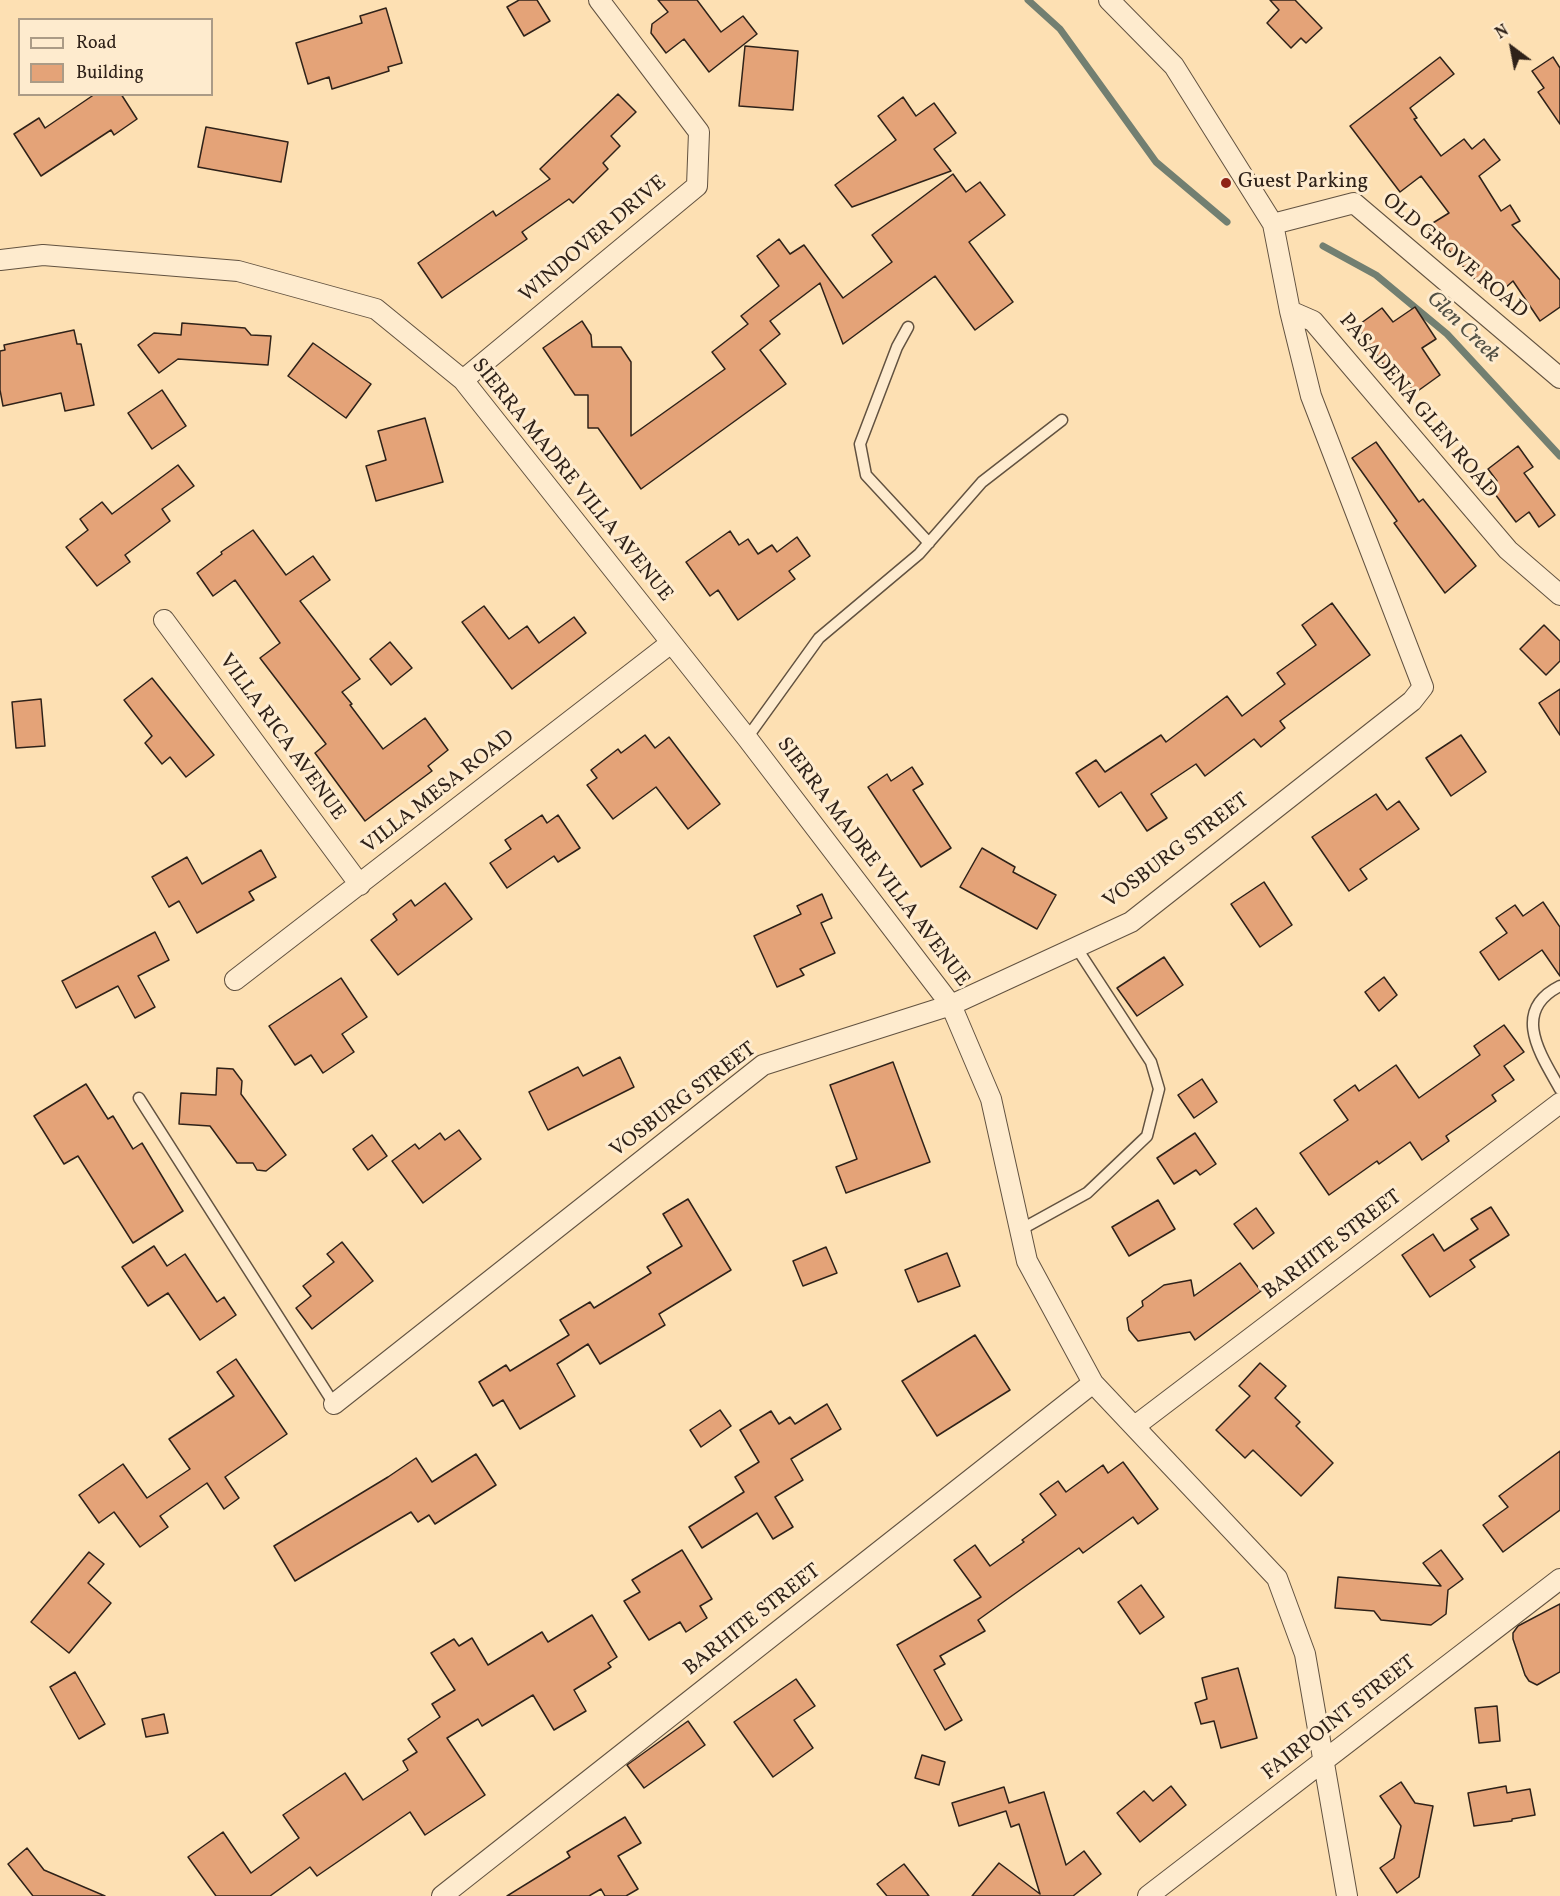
<!DOCTYPE html>
<html>
<head>
<meta charset="utf-8">
<style>
  body { margin:0 }
  #map { position:relative; width:1560px; height:1896px; overflow:hidden; background:#fde0b3; font-family:Vollkorn,serif }
  canvas { display:block }
  .legend { position:absolute; left:18px; top:18px; width:195px; height:78px; box-sizing:border-box; background:#feebce; border:2px solid #ab9b86; margin:0; padding:8px 10px; list-style:none; font-size:18px; color:#2f2219 }
  .legend li { display:flex; align-items:center; gap:12px; height:30px }
  .legend b { width:30px; border:2px solid #ab9b86 }
  .north { position:absolute; left:1482px; top:18px; width:60px; height:60px; -webkit-text-stroke:4px #feebce; paint-order:stroke; rotate:328deg; font-size:16px; font-weight:700; line-height:24px; text-align:center; color:#2f2219 }
  .north::after { content:''; display:block; margin:auto; width:21px; height:27px; background:#2f2219; clip-path:polygon(50% 0,100% 100%,50% 72%,0 100%) }
</style>
</head>
<body>
<div id="map">
<canvas width="1560" height="1896"></canvas>
<ul class="legend">
<li><b style="height:8px;background:#feebce"></b>Road</li>
<li><b style="height:16px;background:#e4a378"></b>Building</li>
</ul>
<div class="north">N</div>
</div>
<script>
const context = document.querySelector('canvas').getContext('2d');
context.lineJoin = 'round';
function strokePath(path, color, width, dash) {
  context.strokeStyle = color;
  context.lineWidth = width;
  context.lineCap = dash ? 'butt' : 'round';
  context.setLineDash(dash || []);
  context.stroke(path);
}
function fillPath(path, color) {
  context.fillStyle = color;
  context.fill(path, 'evenodd');
}
function label(font, color, halo, rows, align = 'center') {
  context.font = font + ' Vollkorn,serif';
  context.lineWidth = 6;
  context.setLineDash([]);
  context.textBaseline = 'middle';
  context.strokeStyle = halo;
  context.fillStyle = color;
  for (const [text, x, y, turn = 0] of rows) {
    context.save();
    context.translate(x, y);
    context.rotate((+turn || 0) * Math.PI / 180);
    context.textAlign = isNaN(turn) ? turn : align;
    if (halo) context.strokeText(text, 0, 0);
    context.fillText(text, 0, 0);
    context.restore();
  }
}
strokePath(new Path2D(`
  M1028,0L1060,29L1156,162L1227,222
  M1323,246L1376,275L1447,334L1560,456`), '#727f71', 7);
const building = new Path2D(`
  M519,0H537L550,21L524,36L507,7Z
  M658,0H697L721,32L743,16L757,34L709,72L684,39L666,53L651,33L652,24L668,12Z
  M1270,0H1295L1322,28L1306,43L1301,38L1291,48L1267,23L1279,10Z
  M386,8L402,63L388,67L389,71L332,89L329,77L308,84L296,43L362,23L360,16Z
  M745,46L798,51L793,110L739,106Z
  M1440,57L1454,74L1410,108L1417,118L1414,119L1441,156L1464,139L1472,149L1484,139L1500,160L1479,176L1501,211L1510,205L1520,221L1512,225L1560,280V307L1540,321L1513,281L1504,289L1496,280L1484,290L1446,247L1443,249L1428,226L1449,213L1421,176L1400,192L1350,126Z
  M1553,57L1560,68V124L1538,92L1544,88L1532,71Z
  M95,94H121L137,119L114,135L111,130L41,176L14,134L39,118L45,128Z
  M618,94L636,112L611,136L620,146L603,163L608,169L573,203L569,199L522,232L527,239L442,298L418,263L493,211L496,216L550,179L540,169Z
  M903,97L916,116L934,103L956,133L934,149L951,171L852,207L835,185L896,140L878,116Z
  M206,127L288,142L281,182L198,167Z
  M953,174L966,192L980,182L1005,215L969,242L1013,302L975,330L935,276L843,344L820,283L770,321L780,334L760,350L786,384L641,489L598,428H588V395H575L543,348L582,321L591,335L592,347H621L631,362V436L725,369L712,352L748,324L741,316L779,286L757,256L779,239L790,254L804,245L843,298L892,262L872,235Z
  M1415,307L1436,339L1422,348L1440,375L1415,393L1397,367L1389,372L1357,326L1382,308L1393,322Z
  M182,323L245,328L251,335L271,336L268,365L178,359L159,373L138,345L154,333L181,335Z
  M74,330L77,344H81L94,405L65,411L61,393L3,406L0,390V351L5,350L4,345Z
  M313,343L371,384L346,418L288,376Z
  M162,390L186,426L152,449L128,413Z
  M425,418L443,482L376,501L366,466L386,460L378,431Z
  M1376,442L1419,502L1423,499L1476,566L1445,593L1394,523L1397,521L1352,458Z
  M1518,446L1533,467L1524,473L1555,515L1539,527L1529,512L1516,522L1489,486L1497,481L1488,469Z
  M178,465L194,486L162,509L170,521L125,555L130,562L97,586L66,547L88,530L80,519L102,502L112,514Z
  M253,530L286,575L313,556L330,580L300,601L360,679L342,692L352,704L350,705L383,749L425,718L448,750L428,766L432,771L365,821L315,753L326,744L260,658L280,643L235,580L213,596L197,573L222,554L221,552Z
  M730,531L739,545L748,539L758,554L772,545L777,552L797,537L810,556L789,571L795,579L738,620L718,590L710,596L686,562Z
  M1332,603L1370,655L1280,721L1285,728L1261,747L1254,739L1205,776L1196,764L1151,794L1167,818L1147,831L1121,792L1099,807L1076,773L1096,760L1105,772L1161,735L1166,742L1227,696L1242,716L1285,684L1277,673L1316,645L1302,625Z
  M484,606L509,639L527,626L539,643L574,617L586,633L512,689L462,622Z
  M1544,625L1560,641V661L1546,675L1520,649Z
  M390,642L412,668L391,685L370,659Z
  M152,678L214,755L186,777L170,757L162,764L145,743L152,736L124,700Z
  M1560,689V735L1539,703Z
  M41,699L45,746L16,748L12,702Z
  M645,735L655,748L669,737L720,804L688,829L656,787L613,819L587,785L597,778L591,770L618,749L621,753Z
  M1461,735L1486,772L1451,796L1426,758Z
  M912,767L923,784L913,790L951,848L921,867L868,787L887,774L891,781Z
  M1376,794L1387,810L1399,801L1419,829L1360,869L1367,879L1349,891L1312,837Z
  M542,815L547,823L558,815L580,848L558,862L554,856L507,888L490,863L511,849L505,840Z
  M982,848L1015,867L1013,872L1056,895L1037,929L960,887Z
  M261,850L276,877L249,892L254,900L197,933L179,901L169,907L152,877L187,857L202,884Z
  M1264,882L1292,925L1260,947L1231,904Z
  M445,883L472,919L398,975L371,940L397,920L393,914L411,900L415,906Z
  M822,894L832,918L821,923L835,953L800,969L804,975L777,987L754,936L801,914L797,906Z
  M1543,902L1560,927V976L1542,950L1499,980L1480,952L1507,933L1496,918L1515,905L1523,916Z
  M155,932L169,960L138,976L155,1007L135,1018L118,986L76,1008L62,981Z
  M1164,957L1183,985L1137,1016L1117,988Z
  M1384,977L1397,995L1379,1011L1365,992Z
  M341,978L367,1017L342,1034L354,1052L323,1073L311,1055L295,1065L269,1026Z
  M1504,1025L1524,1052L1504,1066L1514,1080L1492,1095L1496,1101L1446,1136L1449,1141L1422,1160L1410,1142L1379,1164L1377,1161L1329,1195L1300,1153L1348,1120L1334,1100L1355,1085L1359,1091L1396,1065L1419,1098L1480,1055L1474,1046Z
  M620,1057L634,1087L548,1130L529,1092L578,1067L583,1076Z
  M893,1062L930,1162L846,1193L836,1167L857,1159L830,1085Z
  M217,1068L233,1069L242,1081L241,1094L286,1155L266,1171L257,1170L253,1163H237L210,1126L179,1124L181,1093L216,1095Z
  M1202,1079L1217,1102L1194,1118L1178,1095Z
  M86,1084L108,1119L113,1116L133,1149L142,1143L183,1211L133,1243L78,1156L64,1164L34,1116Z
  M459,1130L481,1159L423,1203L392,1161L415,1144L419,1149L440,1133L445,1140Z
  M1195,1133L1216,1164L1200,1175L1196,1170L1174,1184L1157,1158Z
  M372,1135L387,1156L368,1170L353,1149Z
  M688,1199L731,1270L659,1314L665,1325L600,1364L588,1344L557,1364L575,1396L520,1429L503,1400L493,1406L479,1382L506,1365L510,1371L569,1335L560,1320L590,1302L594,1308L651,1273L647,1267L682,1246L663,1214Z
  M1158,1200L1175,1229L1129,1256L1112,1227Z
  M1491,1207L1509,1235L1470,1260L1475,1267L1430,1297L1402,1255L1433,1234L1444,1251L1478,1229L1471,1219Z
  M1256,1208L1274,1233L1253,1249L1234,1224Z
  M342,1242L373,1281L312,1329L296,1308L311,1296L303,1286L334,1262L327,1254Z
  M154,1246L167,1266L185,1254L217,1302L224,1297L236,1315L200,1340L168,1293L148,1306L122,1267Z
  M826,1247L837,1273L803,1286L793,1261Z
  M947,1253L960,1286L918,1302L905,1270Z
  M1240,1263L1261,1291L1195,1340L1190,1332L1138,1341L1129,1330L1127,1318L1143,1306L1142,1301L1164,1285L1191,1280L1194,1296Z
  M975,1335L1010,1390L937,1436L902,1381Z
  M236,1359L287,1434L225,1477L239,1498L224,1509L207,1483L160,1516L168,1527L140,1547L114,1512L99,1523L79,1495L123,1464L147,1498L190,1469L169,1439L234,1396L217,1372Z
  M1260,1363L1286,1386L1275,1398L1300,1422L1296,1426L1333,1463L1301,1496L1253,1450L1245,1458L1216,1430L1250,1396L1239,1386Z
  M827,1404L841,1429L791,1459L803,1480L775,1497L793,1527L773,1539L757,1513L702,1548L689,1527L744,1492L735,1477L759,1462L740,1430L771,1411L779,1424L790,1417L795,1424Z
  M720,1410L731,1426L701,1447L690,1430Z
  M1560,1451V1510L1503,1552L1483,1525L1508,1507L1499,1496Z
  M476,1454L496,1485L435,1524L429,1515L418,1522L411,1512L295,1581L274,1546L388,1477L416,1458L432,1482Z
  M1123,1462L1158,1509L1138,1524L1133,1517L1083,1553L1079,1548L978,1620L985,1631L940,1656L945,1664L934,1670L962,1720L945,1730L897,1645L981,1597L954,1560L975,1545L990,1566L1024,1542L1022,1540L1056,1515L1040,1494L1058,1481L1066,1492L1103,1465L1108,1473Z
  M682,1550L712,1599L700,1606L707,1618L686,1632L680,1622L649,1640L624,1601L640,1592L632,1580Z
  M1441,1550L1463,1579L1448,1590L1446,1614L1431,1625L1381,1620L1374,1611L1335,1608L1338,1577L1441,1586L1423,1563Z
  M89,1552L104,1564L88,1583L111,1603L69,1653L31,1622Z
  M1141,1585L1164,1617L1140,1634L1118,1602Z
  M1560,1604V1672L1537,1685L1529,1681L1525,1675L1513,1639V1633L1518,1626Z
  M592,1615L617,1657L608,1663L611,1667L574,1690L586,1711L554,1730L533,1695L482,1726L478,1719L447,1738L485,1795L425,1835L410,1812L317,1876L310,1867L270,1896H216L188,1857L223,1832L251,1873L299,1838L283,1815L345,1773L363,1800L408,1770L403,1761L417,1752L408,1739L440,1717L432,1704L455,1690L431,1653L454,1639L459,1646L472,1638L488,1665L542,1632L548,1642Z
  M1238,1668L1257,1738L1221,1748L1214,1721L1201,1724L1195,1703L1207,1699L1202,1678Z
  M75,1672L105,1724L79,1739L50,1687Z
  M796,1679L815,1706L794,1720L813,1748L773,1777L734,1722Z
  M1497,1706L1500,1741L1479,1743L1475,1708Z
  M164,1714L168,1733L146,1737L142,1719Z
  M688,1721L705,1745L644,1788L627,1765Z
  M922,1755L945,1762L939,1785L915,1778Z
  M1401,1782L1415,1803L1433,1806L1419,1877L1397,1893L1380,1868L1394,1858L1401,1826L1380,1796Z
  M1171,1786L1186,1805L1140,1842L1117,1813L1144,1791L1153,1801Z
  M1506,1786L1507,1793L1530,1789L1535,1815L1512,1819V1821L1474,1826L1468,1793Z
  M1004,1787L1009,1803L1044,1792L1066,1865L1084,1851L1101,1874L1073,1896H972L999,1863L1040,1894L1019,1824L1011,1827L1006,1811L959,1826L952,1803Z
  M625,1817L641,1843L618,1856L638,1889L626,1896H605L601,1889L589,1896H507L570,1857L567,1852Z
  M27,1848L44,1870L105,1896H33L8,1864Z
  M904,1864L929,1896H887L877,1884Z`);
fillPath(building, '#e4a378');
strokePath(building, '#2f2219', 1.5);
const service = new Path2D(`
  M908,327L897,347L860,444L866,475L929,543
  M747,738L819,638L919,554L982,482L1062,420
  M1560,986C1510,1011 1541,1055 1560,1089
  M139,1098L334,1404
  M1020,1230L1087,1193L1147,1136L1159,1089L1151,1062L1076,947`);
const minor = new Path2D(`
  M1109,0L1174,66L1273,224L1290,311L1313,321L1508,550L1560,595
  M1273,224L1354,203L1560,378
  M0,260L43,255L238,271L376,309L463,380L747,738L951,1005L991,1099L1027,1261L1093,1383L1277,1578L1305,1654L1347,1896
  M463,380L697,186L699,132L599,0
  M164,620L360,885
  M235,980L671,643
  M334,1404L763,1065L951,1005L1131,922L1412,701L1423,687L1311,396L1290,311
  M1135,1426L1560,1103
  M442,1896L1093,1383
  M1148,1896L1560,1579`);
strokePath(service, '#625240', 13);
strokePath(minor, '#625240', 22);
strokePath(service, '#feebce', 10);
strokePath(minor, '#feebce', 20);
for (const [x, y, r, color] of [
  [1226,183,6,"#8f2418"]
]) {
  const dot = new Path2D();
  dot.arc(x, y, r, 0, 2 * Math.PI);
  context.fillStyle = color;
  context.fill(dot);
  strokePath(dot, '#feebce', 2);
}
label('21px', '#2f2219', '#feebce', [
  ["Guest Parking",1238,183]
], 'left');
label('21px', '#2f2219', '#feebce', [
  ["WINDOVER DRIVE",594,240,-40],
  ["OLD GROVE ROAD",1454,257,40],
  ["PASADENA GLEN ROAD",1417,407,50],
  ["SIERRA MADRE VILLA AVENUE",571,481,51],
  ["VILLA RICA AVENUE",281,738,54],
  ["VILLA MESA ROAD",439,793,-38],
  ["VOSBURG STREET",1177,852,-37],
  ["SIERRA MADRE VILLA AVENUE",872,863,53],
  ["VOSBURG STREET",684,1101,-37],
  ["BARHITE STREET",1333,1246,-37],
  ["BARHITE STREET",753,1621,-38],
  ["FAIRPOINT STREET",1340,1719,-38]
]);
label('italic 22px', '#515045', '#feebce', [
  ["Glen Creek",1462,328,44]
]);
</script>
</body>
</html>
